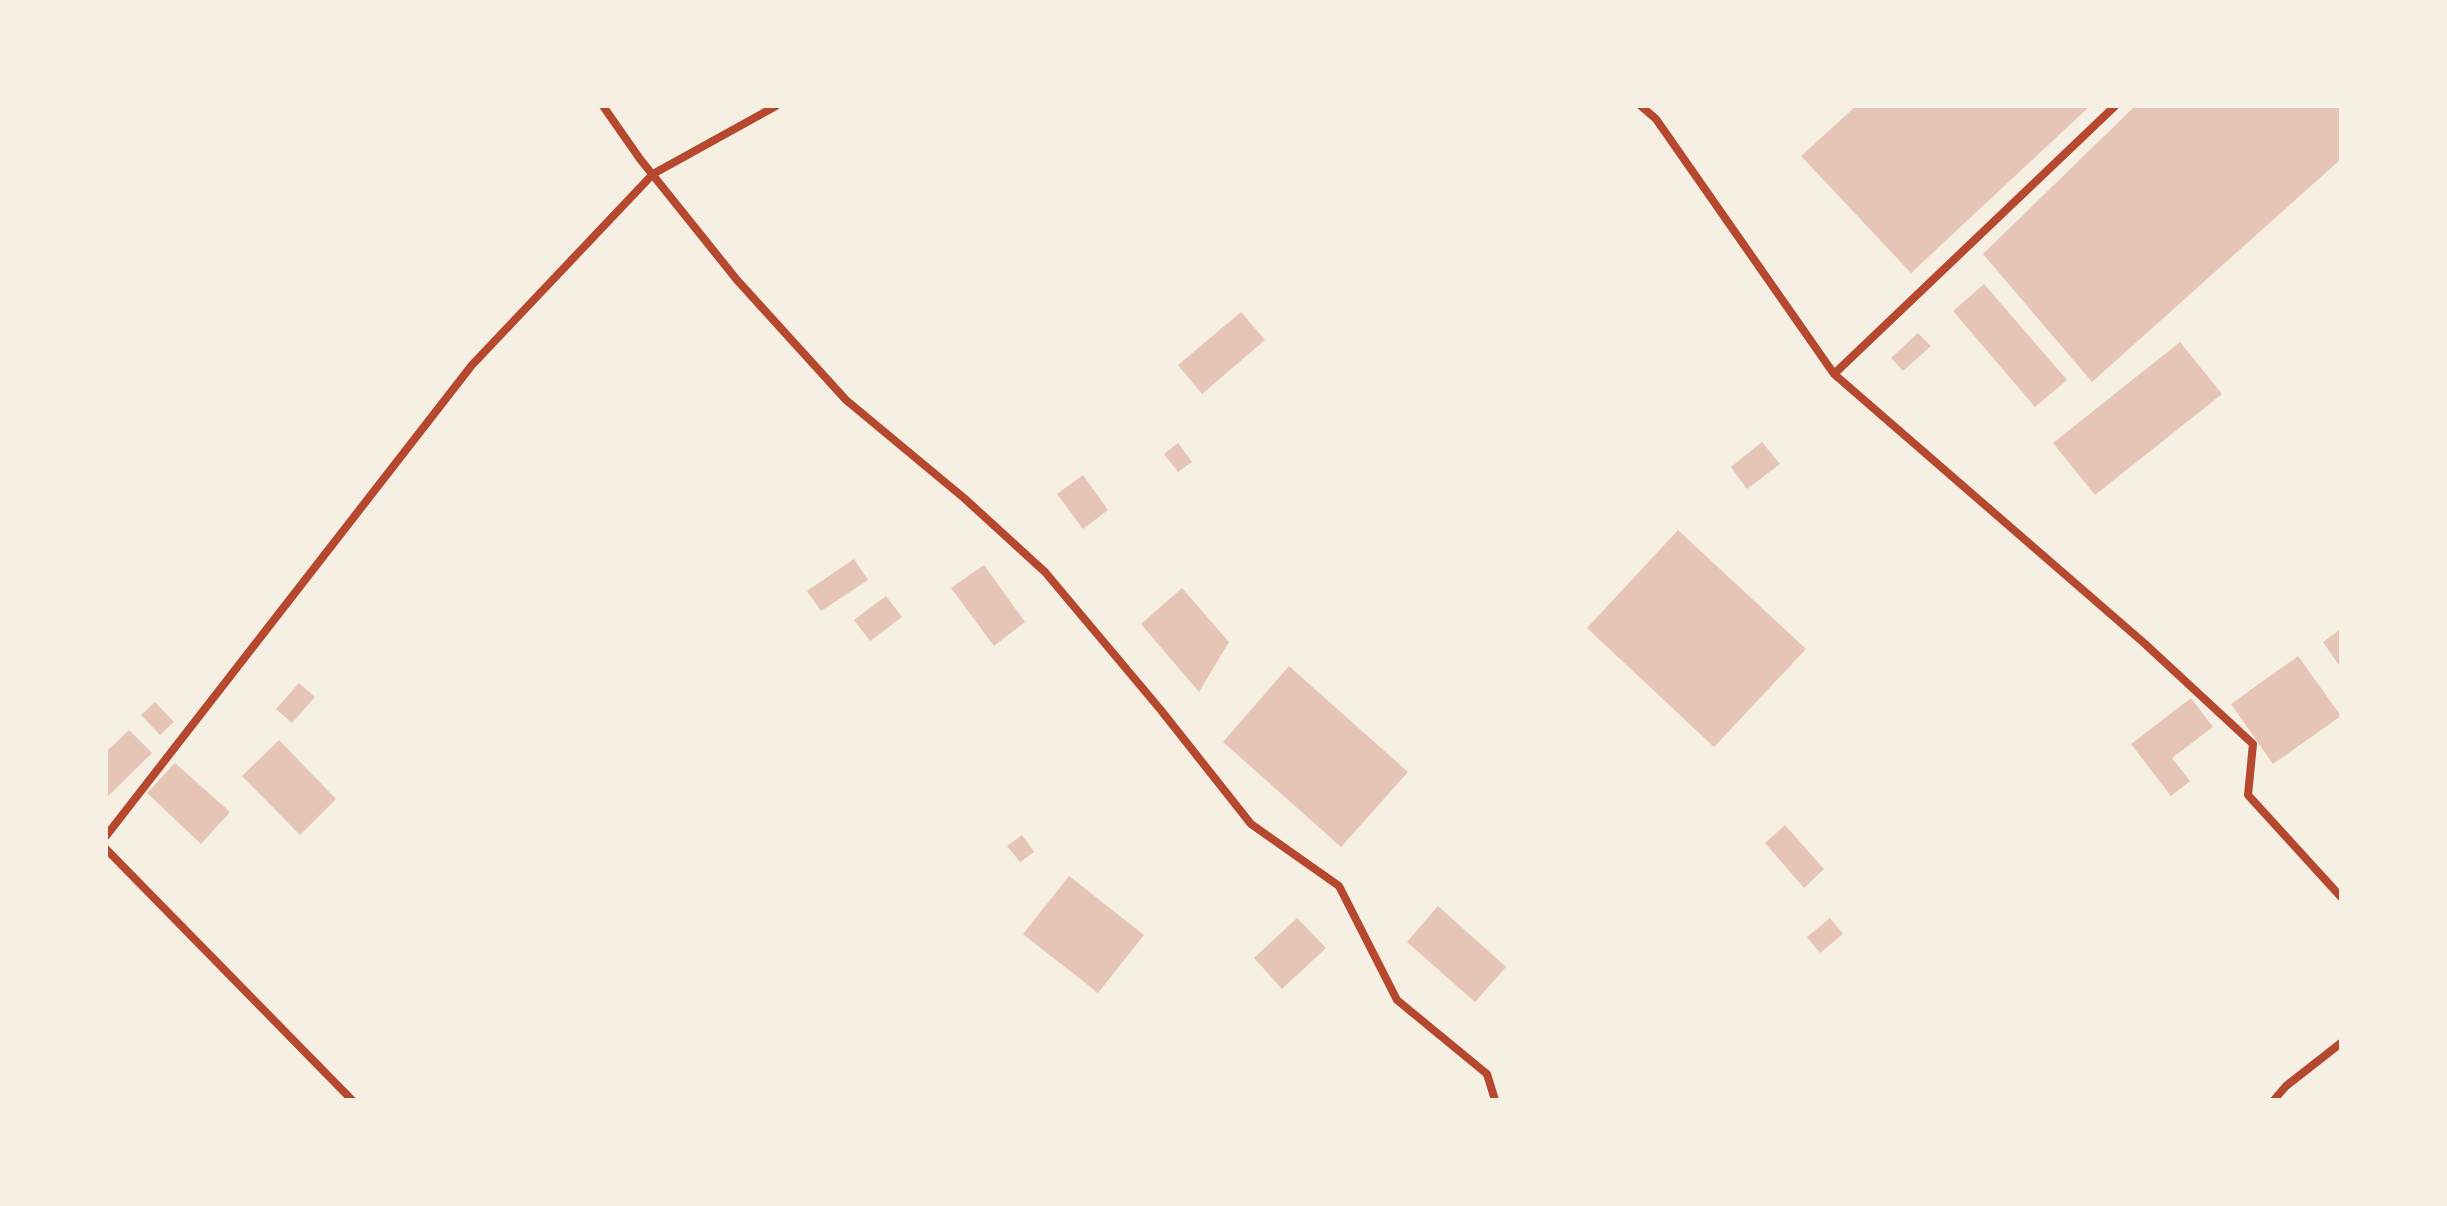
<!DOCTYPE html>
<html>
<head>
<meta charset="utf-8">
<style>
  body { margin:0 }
  #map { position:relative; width:2447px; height:1206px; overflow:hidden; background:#f6efe4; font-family:"Work Sans",sans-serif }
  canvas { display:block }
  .frame { position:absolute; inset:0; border:108px solid #f6efe4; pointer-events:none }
</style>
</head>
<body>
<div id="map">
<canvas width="2447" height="1206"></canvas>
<div class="frame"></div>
</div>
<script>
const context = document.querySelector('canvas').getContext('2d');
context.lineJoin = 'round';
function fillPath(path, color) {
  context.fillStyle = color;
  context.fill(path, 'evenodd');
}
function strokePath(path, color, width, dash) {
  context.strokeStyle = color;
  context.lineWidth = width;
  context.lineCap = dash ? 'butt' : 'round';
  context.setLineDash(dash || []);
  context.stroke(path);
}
fillPath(new Path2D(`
  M1856,106H2090L1911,273L1801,156Z
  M2135,106H2341V159L2092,382L1983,254Z
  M1984,284L2067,380L2035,407L1953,311Z
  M1241,312L1265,340L1202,394L1178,365Z
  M1918,333L1931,346L1903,371L1891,358Z
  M2180,342L2222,394L2095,495L2053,443Z
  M1762,442L1780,464L1747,489L1731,467Z
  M1178,443L1192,462L1178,472L1164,454Z
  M1083,475L1108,510L1083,529L1057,494Z
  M1678,530L1806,649L1714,747L1587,628Z
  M854,559L868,580L821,611L807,591Z
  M984,565L1025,622L994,646L951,588Z
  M1182,588L1229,642L1199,692L1141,624Z
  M886,596L902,617L870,641L854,620Z
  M2341,629V668L2323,642Z
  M2298,656L2341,716L2273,764L2231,704Z
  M1289,666L1408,772L1341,847L1223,742Z
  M299,683L315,697L292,723L276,709Z
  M2191,698L2213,727L2172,758L2190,781L2171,796L2131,744Z
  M155,702L174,722L160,735L141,715Z
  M129,730L152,753L106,798V752Z
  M279,740L336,799L300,835L242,776Z
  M175,763L230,812L201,844L147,793Z
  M1785,825L1824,869L1804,888L1765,843Z
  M1022,835L1034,852L1020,862L1007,846Z
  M1069,876L1144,935L1098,993L1023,934Z
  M1438,906L1506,967L1475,1002L1407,942Z
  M1297,918L1326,948L1282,989L1254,958Z
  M1830,918L1843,934L1820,953L1807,937Z`), '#e6c5b7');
strokePath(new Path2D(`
  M603,106L640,159L737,280L846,400L964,498L1045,572L1160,709L1251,824L1339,886L1397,1000L1487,1074L1495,1100
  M1641,106L1656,119L1834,374
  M2115,106L1834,374L2144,643L2253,744L2248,795L2341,897
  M106,836L472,365L653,174L776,106
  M106,849L352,1100
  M2274,1100L2286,1086L2341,1043`), '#b5482f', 8);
</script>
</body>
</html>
